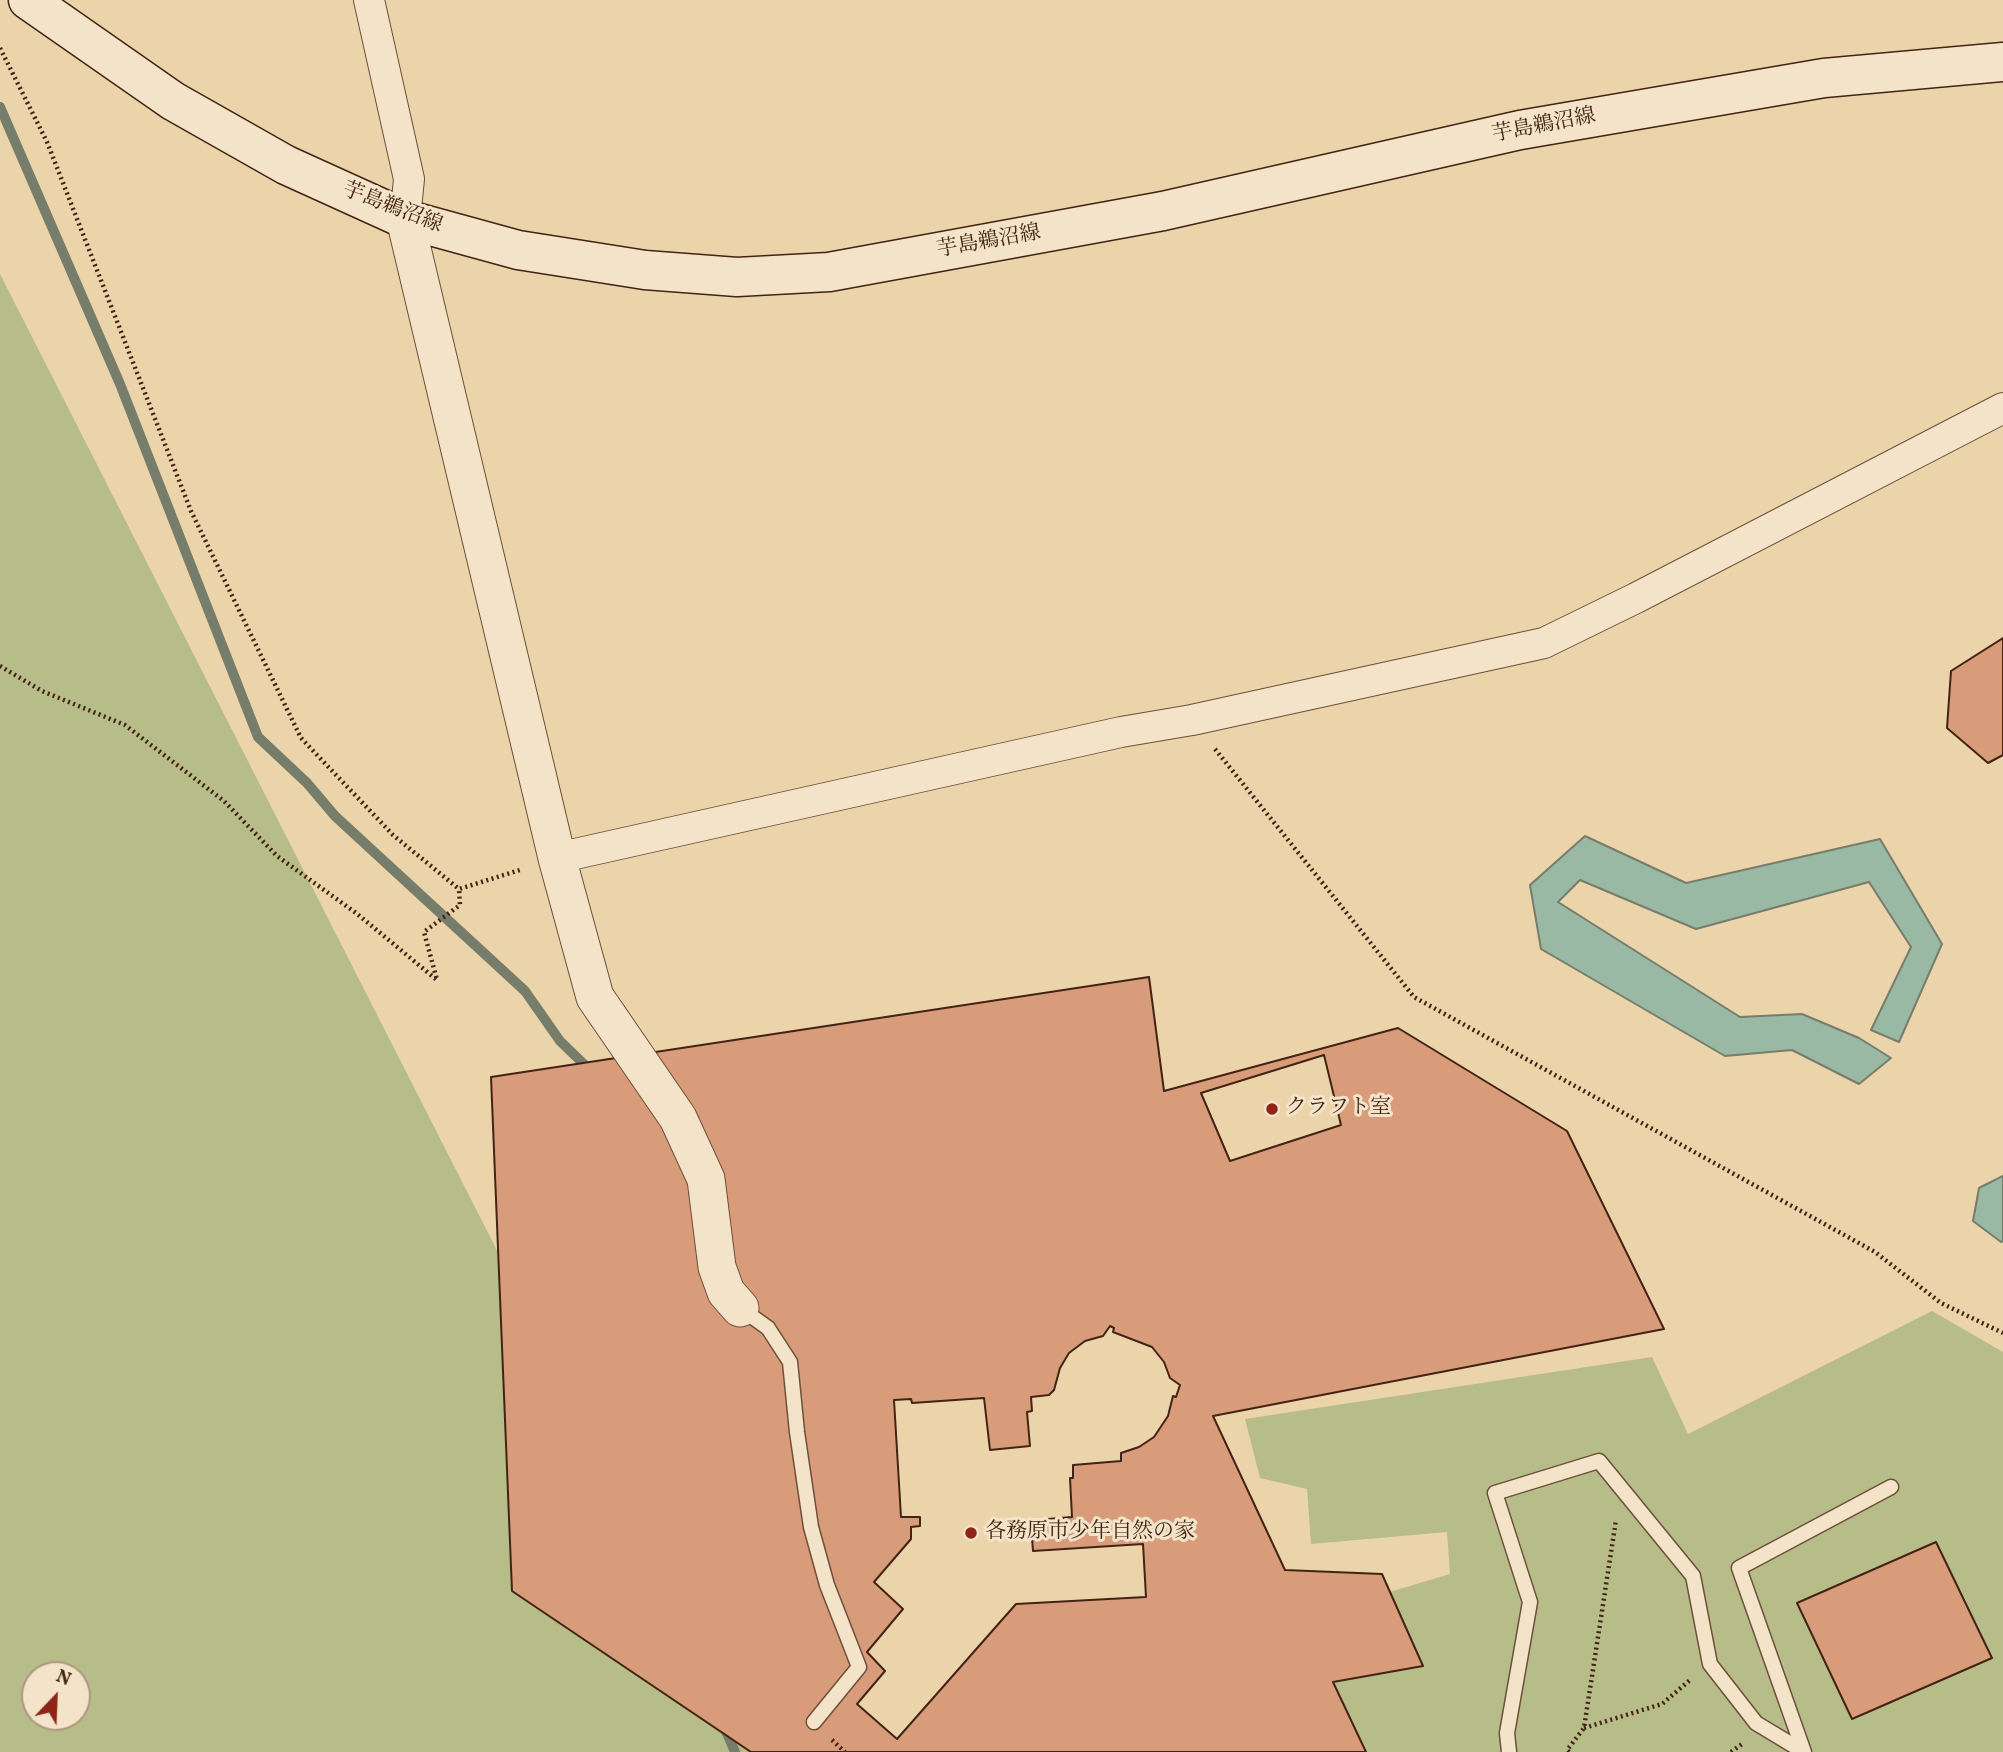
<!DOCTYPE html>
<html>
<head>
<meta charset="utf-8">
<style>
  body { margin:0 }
  #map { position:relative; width:2003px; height:1752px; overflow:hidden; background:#ecd4aa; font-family:Vollkorn,serif }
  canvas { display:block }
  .north { position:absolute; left:21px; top:1661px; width:70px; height:70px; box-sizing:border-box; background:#f3e3c8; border:2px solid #ad9680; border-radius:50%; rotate:23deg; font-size:19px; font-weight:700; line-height:28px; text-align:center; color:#432315 }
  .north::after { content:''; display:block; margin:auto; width:24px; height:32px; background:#8f2418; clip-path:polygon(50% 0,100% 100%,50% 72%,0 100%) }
</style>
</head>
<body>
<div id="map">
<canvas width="2003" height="1752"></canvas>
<div class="north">N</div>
</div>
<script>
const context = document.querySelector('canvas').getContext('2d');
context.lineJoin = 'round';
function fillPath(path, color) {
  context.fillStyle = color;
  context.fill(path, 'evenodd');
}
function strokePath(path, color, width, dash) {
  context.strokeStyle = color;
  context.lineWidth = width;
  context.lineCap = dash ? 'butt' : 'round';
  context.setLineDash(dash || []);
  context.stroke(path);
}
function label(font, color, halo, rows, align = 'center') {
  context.font = font + ' Vollkorn,"Noto Serif JP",serif';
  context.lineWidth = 6;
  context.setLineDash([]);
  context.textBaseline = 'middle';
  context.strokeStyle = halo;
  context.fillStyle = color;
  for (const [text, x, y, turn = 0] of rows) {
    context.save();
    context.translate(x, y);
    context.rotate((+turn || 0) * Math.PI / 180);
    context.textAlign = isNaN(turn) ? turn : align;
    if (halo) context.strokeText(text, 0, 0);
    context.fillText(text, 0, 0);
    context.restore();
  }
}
fillPath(new Path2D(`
  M0,274L650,1551L822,1752H0ZM35,1675H77V1717H35Z
  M1932,1311L2003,1352V1752H891L1234,1638L1450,1574L1447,1532L1311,1544L1307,1489L1260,1478L1245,1419L1652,1357L1688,1434Z`), '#b7bd89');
const water = new Path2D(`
  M1585,836L1686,883L1880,839L1942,944L1899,1042L1871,1030L1911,947L1869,882L1696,929L1580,880L1558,902L1740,1017L1802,1014L1859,1038L1891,1058L1859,1084L1792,1050L1725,1056L1541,949L1530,885Z
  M2003,1176V1241L2001,1242L1973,1221L1979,1188Z`);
fillPath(water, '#99b9a4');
strokePath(water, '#777d6b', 2);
strokePath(new Path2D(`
  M0,107L120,384L258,737L307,783L335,816L525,991L560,1041L593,1073
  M723,1724L735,1752`), '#777d6b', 10);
const building = new Path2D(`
  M2003,638V755L1988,763L1947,728L1951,671Z
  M1149,977L1164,1091L1398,1028L1567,1131L1664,1329L1213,1416L1285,1570L1382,1574L1423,1666L1333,1682L1366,1752H751L512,1591L491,1077Z
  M1324,1055L1341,1125L1230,1161L1201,1093Z
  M1110,1326L1114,1328L1113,1332L1152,1347L1164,1362L1170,1378L1180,1385L1176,1397L1173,1396L1168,1416L1154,1437L1139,1447L1121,1453V1461L1073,1465V1478H1070L1072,1517L1036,1520V1525H1031L1033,1551L1143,1544L1146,1597L1016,1604L897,1739L857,1704L885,1671L867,1652L903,1609L874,1582L911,1539V1527L920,1526V1517H901L894,1400L911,1399L912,1403L984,1398L990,1450L1030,1446L1027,1412L1032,1411L1031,1397L1049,1395L1054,1390L1060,1368L1069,1353L1085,1341L1103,1336Z
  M1936,1542L1992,1658L1852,1719L1797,1603Z`);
fillPath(building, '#d89c7a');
strokePath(building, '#432315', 2);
const service = new Path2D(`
  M740,1308L768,1328L790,1362L797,1432L811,1527L827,1585L859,1667L814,1722
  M1509,1752L1507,1733L1530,1602L1495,1493L1599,1461L1693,1576L1710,1664L1756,1723L1804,1752
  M1804,1752L1739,1568L1891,1487`);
const minor = new Path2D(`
  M369,0L409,179L405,219
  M557,858L1121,732L1192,720L1544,643L1636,598L2003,408`);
const tertiary = new Path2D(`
  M405,219L557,858L595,997L678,1118L706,1179L717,1267L726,1292L740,1308`);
const secondary = new Path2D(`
  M28,0L173,101L286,165L405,219L518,250L645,270L737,277L829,272L1163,211L1520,130L1824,78L2003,62`);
strokePath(service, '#6d4f3a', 17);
strokePath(minor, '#6d4f3a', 32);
strokePath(tertiary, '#6d4f3a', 39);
strokePath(secondary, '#432315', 41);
strokePath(new Path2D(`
  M0,48L47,142L191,511L301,738L393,835L459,889L523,869
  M0,666L42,691L125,725L224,801L277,856L356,913L437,980L424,932L460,905L459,889
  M1215,749L1414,997L1875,1252L1941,1303L2003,1333
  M1584,1728L1662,1704L1690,1680
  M832,1740L845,1752
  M1569,1752L1567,1750L1584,1728L1616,1520
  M1731,1752L1742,1744`), '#432315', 4.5, [2, 3.5]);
strokePath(service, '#f3e3c8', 14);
strokePath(minor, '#f3e3c8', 30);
strokePath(tertiary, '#f3e3c8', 37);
strokePath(secondary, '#f3e3c8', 38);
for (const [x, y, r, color] of [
  [1272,1109,7,"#8f2418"],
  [971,1533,7,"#8f2418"]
]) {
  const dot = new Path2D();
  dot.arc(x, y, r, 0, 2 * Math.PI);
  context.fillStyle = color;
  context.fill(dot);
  strokePath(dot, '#f3e3c8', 2.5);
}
label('21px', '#432315', '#f3e3c8', [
  ["芋島鵜沼線",1544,127,-11],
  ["芋島鵜沼線",392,209,21],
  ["芋島鵜沼線",989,243,-10]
]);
label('21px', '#432315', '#f3e3c8', [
  ["クラフト室",1286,1109],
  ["各務原市少年自然の家",985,1533]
], 'left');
</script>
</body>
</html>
